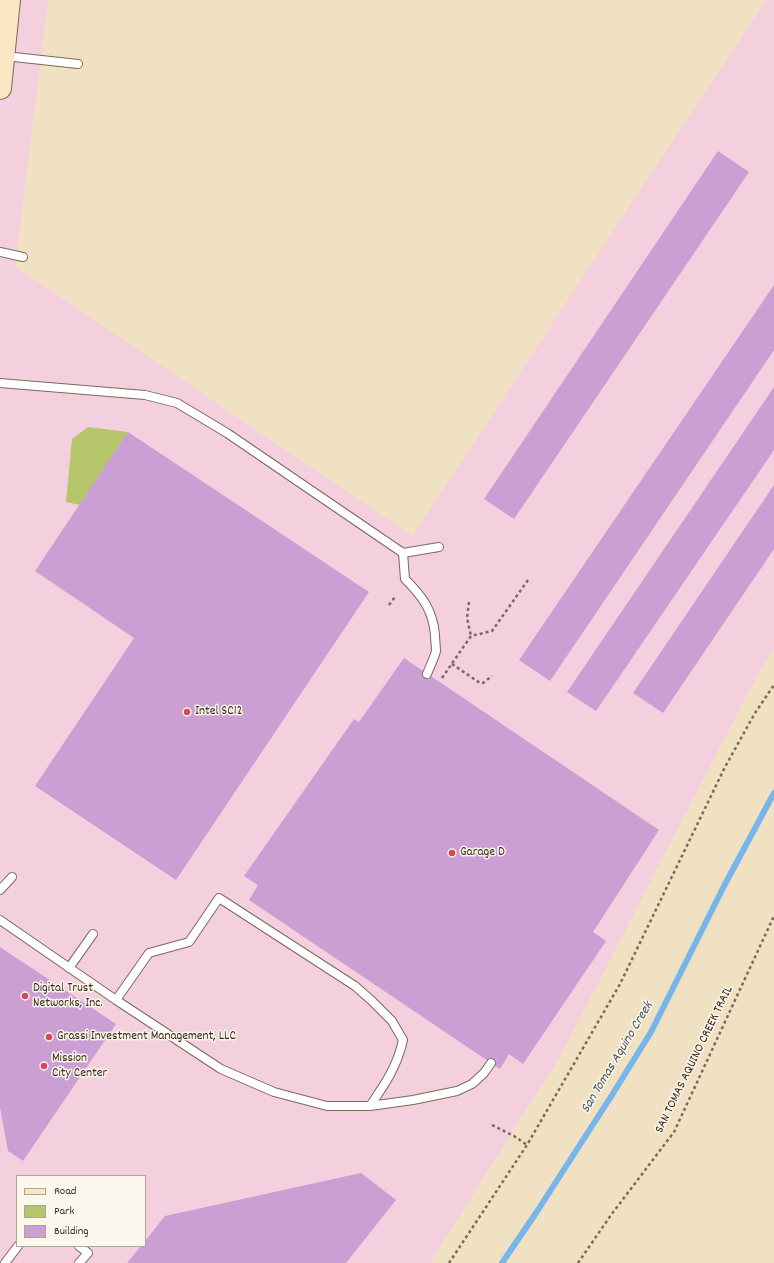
<!DOCTYPE html>
<html>
<head>
<meta charset="utf-8">
<style>
  body { margin:0 }
  #map { position:relative; width:774px; height:1263px; overflow:hidden; background:#f1e1c3; font-family:Dekko,sans-serif }
  canvas { display:block }
  .legend { position:absolute; left:16px; top:1175px; width:130px; height:72px; box-sizing:border-box; background:#fbf7ec; border:1px solid #aea59a; margin:0; padding:5px 7px; list-style:none; font-size:12px; color:#3b2a1e }
  .legend li { display:flex; align-items:center; gap:8px; height:20px }
  .legend b { width:20px; border:1px solid #aea59a }
</style>
</head>
<body>
<div id="map">
<canvas width="774" height="1263"></canvas>
<ul class="legend">
<li><b style="height:5px;background:#fbe6c4"></b>Road</li>
<li><b style="height:11px;background:#b4c669"></b>Park</li>
<li><b style="height:11px;background:#cc9fd4"></b>Building</li>
</ul>
</div>
<script>
const context = document.querySelector('canvas').getContext('2d');
context.lineJoin = 'round';
function fillPath(path, color) {
  context.fillStyle = color;
  context.fill(path, 'evenodd');
}
function strokePath(path, color, width, dash) {
  context.strokeStyle = color;
  context.lineWidth = width;
  context.lineCap = dash ? 'butt' : 'round';
  context.setLineDash(dash || []);
  context.stroke(path);
}
function label(font, color, halo, rows, align = 'center') {
  context.font = font + ' Dekko,sans-serif';
  context.lineWidth = 3;
  context.setLineDash([]);
  context.textBaseline = 'middle';
  context.strokeStyle = halo;
  context.fillStyle = color;
  for (const [text, x, y, turn = 0] of rows) {
    context.save();
    context.translate(x, y);
    context.rotate((+turn || 0) * Math.PI / 180);
    context.textAlign = isNaN(turn) ? turn : align;
    if (halo) context.strokeText(text, 0, 0);
    context.fillText(text, 0, 0);
    context.restore();
  }
}
fillPath(new Path2D(`
  M0,0H48L15,266L412,536L766,0H774V648L751,687L562,1053L430,1263H0ZM17,1176H145V1246H17Z`), '#f4cfde');
fillPath(new Path2D(`
  M88,427L128,432L80,505L66,502L72,439Z`), '#b4c669');
strokePath(new Path2D(`
  M502,1263L536,1213L612,1095L651,1032L724,886L774,793`), '#77b5ea', 6);
fillPath(new Path2D(`
  M718,151L749,172L514,519L484,499Z
  M774,285V350L550,681L519,660Z
  M774,387V450L596,711L567,692Z
  M128,432L369,592L176,880L35,786L134,638L35,571Z
  M774,485V549L663,713L633,693Z
  M404,658L659,830L593,932L606,941L523,1064L509,1054L500,1069L249,900L258,885L244,876L354,719L359,722Z
  M0,947L116,1024L23,1161L8,1151L0,1108Z
  M361,1173L396,1200L346,1263H127L141,1246H145V1241L165,1216Z`), '#cc9fd4');
const lane = new Path2D(`
  M5,56L78,64
  M0,252L23,257
  M0,383L145,395L177,403L227,433L403,553L439,547
  M403,553L405,579C422,596 433,610 435,635C435,640 436,646 436,651C434,659 430,666 427,674
  M0,890L12,877
  M0,920L116,1000L221,1069L274,1092L327,1106H370L413,1100L457,1091L472,1084L484,1073L491,1063
  M69,968L93,934
  M116,1000L149,953L189,942L219,898L355,986L371,1000L392,1021L403,1040C397,1067 385,1084 370,1106
  M79,1246L88,1253L79,1263
  M5,1263L18,1246`);
const secondary = new Path2D(`
  M0,88L9,0`);
strokePath(lane, '#7b6a58', 10);
strokePath(secondary, '#7b6a58', 24);
strokePath(new Path2D(`
  M469,602L467,618L471,636
  M389,605L395,597
  M452,664L480,683H483L492,676
  M442,678L471,636L492,631L528,580
  M492,1125L514,1136L527,1145
  M449,1263L527,1145L620,984L725,767L755,713L774,685
  M578,1263L611,1215L674,1132L774,916`), '#7b6a58', 2.5, [3, 3]);
strokePath(lane, '#fff', 8);
strokePath(secondary, '#fbe6c4', 22);
for (const [x, y, r, color] of [
  [187,712,4,"#d1495b"],
  [452,853,4,"#d1495b"],
  [25,996,4,"#d1495b"],
  [49,1037,4,"#d1495b"],
  [44,1066,4,"#d1495b"]
]) {
  const dot = new Path2D();
  dot.arc(x, y, r, 0, 2 * Math.PI);
  context.fillStyle = color;
  context.fill(dot);
  strokePath(dot, '#fbf7ec', 1.5);
}
label('13px', '#3b2a1e', '#fbf7ec', [
  ["Intel SC12",195,712],
  ["Garage D",460,853],
  ["Digital Trust",33,989],
  ["Networks, Inc.",33,1004],
  ["Grassi Investment Management, LLC",57,1037],
  ["Mission",52,1059],
  ["City Center",52,1074]
], 'left');
label('13px', '#3b2a1e', '#fbf7ec', [
  ["SAN TOMAS AQUINO CREEK TRAIL",695,1060,-64]
]);
label('italic 14px', '#4d545b', '#fbf7ec', [
  ["San Tomas Aquino Creek",618,1058,-59]
]);
</script>
</body>
</html>
